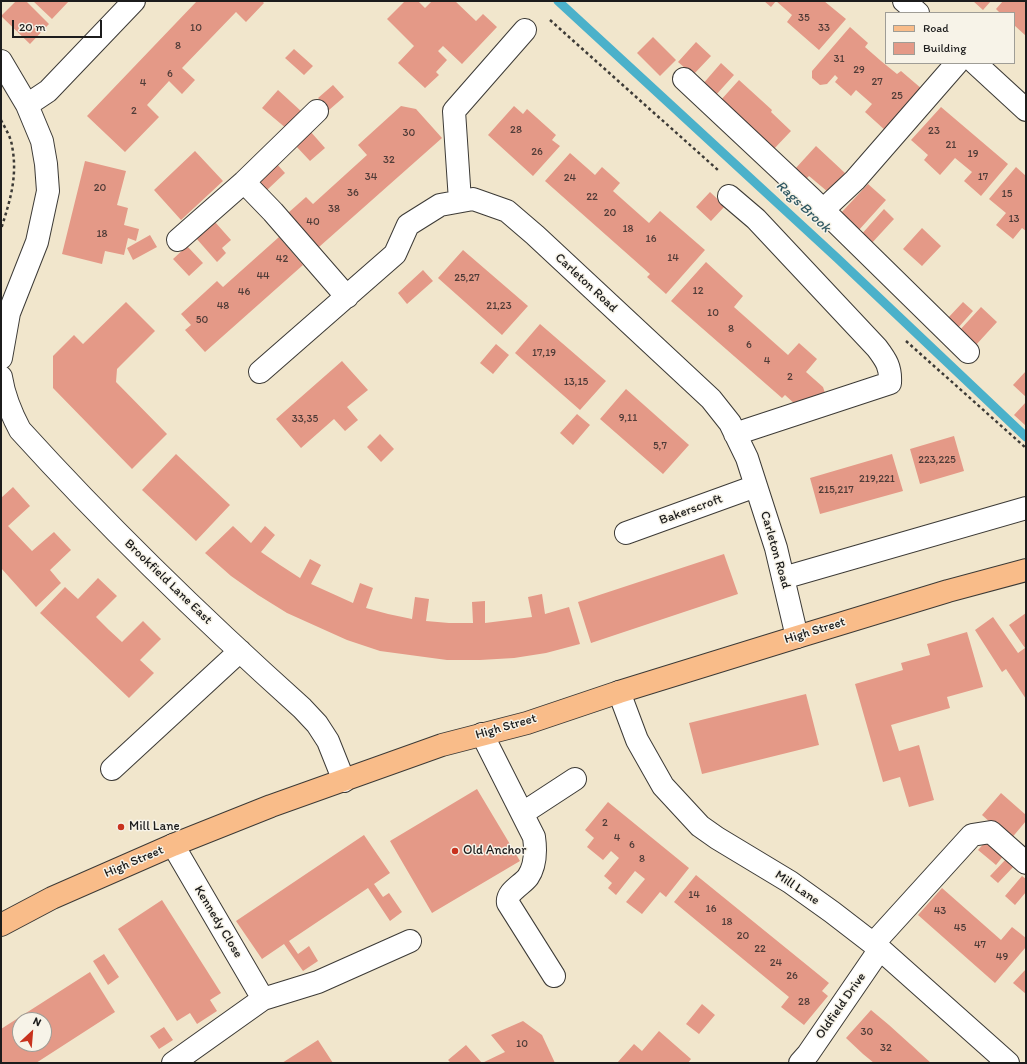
<!DOCTYPE html>
<html>
<head>
<meta charset="utf-8">
<style>
  body { margin:0 }
  #map { position:relative; width:1027px; height:1064px; overflow:hidden; background:#f1e6cc; font-family:Itim,sans-serif }
  canvas { display:block }
  .frame { position:absolute; inset:0; border:2px solid #1c1c1c; pointer-events:none }
  .legend { position:absolute; left:885px; top:12px; width:130px; height:52px; box-sizing:border-box; background:#f7f3e8; border:1px solid #9f9d96; margin:0; padding:5px 7px; list-style:none; font-size:12px; color:#1c1c1c }
  .legend li { display:flex; align-items:center; gap:8px; height:20px }
  .legend b { width:20px; border:1px solid #9f9d96 }
  .north { position:absolute; left:12px; top:1012px; width:40px; height:40px; box-sizing:border-box; background:#f7f3e8; border:1px solid #9f9d96; border-radius:50%; rotate:26deg; font-size:11px; font-weight:700; line-height:16px; text-align:center; color:#1c1c1c }
  .north::after { content:''; display:block; margin:auto; width:14px; height:18px; background:#c8321e; clip-path:polygon(50% 0,100% 100%,50% 72%,0 100%) }
  .scale { position:absolute; left:12px; top:20px; width:90px; height:18px; box-sizing:border-box; border:2px solid #1c1c1c; border-top:0; padding-left:5px; font-size:12px; line-height:14px; white-space:nowrap; color:#1c1c1c; -webkit-text-stroke:3px #f7f3e8; paint-order:stroke }
</style>
</head>
<body>
<div id="map">
<canvas width="1027" height="1064"></canvas>
<div class="frame"></div>
<ul class="legend">
<li><b style="height:5px;background:#f9bc89"></b>Road</li>
<li><b style="height:11px;background:#e49987"></b>Building</li>
</ul>
<div class="north">N</div>
<div class="scale">20 m</div>
</div>
<script>
const context = document.querySelector('canvas').getContext('2d');
context.lineJoin = 'round';
function strokePath(path, color, width, dash) {
  context.strokeStyle = color;
  context.lineWidth = width;
  context.lineCap = dash ? 'butt' : 'round';
  context.setLineDash(dash || []);
  context.stroke(path);
}
function fillPath(path, color) {
  context.fillStyle = color;
  context.fill(path, 'evenodd');
}
function label(font, color, halo, rows, align = 'center') {
  context.font = font + ' Itim,sans-serif';
  context.lineWidth = 3;
  context.setLineDash([]);
  context.textBaseline = 'middle';
  context.strokeStyle = halo;
  context.fillStyle = color;
  for (const [text, x, y, turn = 0] of rows) {
    context.save();
    context.translate(x, y);
    context.rotate((+turn || 0) * Math.PI / 180);
    context.textAlign = isNaN(turn) ? turn : align;
    if (halo) context.strokeText(text, 0, 0);
    context.fillText(text, 0, 0);
    context.restore();
  }
}
strokePath(new Path2D(`
  M558,1L837,258L1026,437`), '#4bb1ca', 9);
fillPath(new Path2D(`
  M16,1H26L49,24L30,44L1,16Z
  M33,1H69L52,19Z
  M197,1H262L264,3L246,22L236,12L182,68L195,80L182,94L169,81L147,105L159,117L125,152L87,116Z
  M405,1H418L425,8L432,1H455L476,21L483,14L497,27L462,64L443,46L438,51L447,60L436,72L439,75L425,88L398,63L414,46L387,19Z
  M764,1H824L846,19L819,50L787,22L792,15L776,1L771,7Z
  M973,1H991L983,10Z
  M1003,1H1026V36L1014,25V13H1000L996,9Z
  M850,27L868,43L865,47L881,61L897,74L901,71L922,89L886,131L865,112L872,104L856,90L851,96L835,82L838,78L835,75L827,84L820,85L812,78V71Z
  M653,37L676,60L660,76L637,53Z
  M696,42L711,56L693,75L678,62Z
  M294,49L313,66L304,75L285,58Z
  M721,63L734,75L715,96L702,85Z
  M739,80L772,110L771,112L791,131L772,151L720,101Z
  M333,85L344,97L329,110L318,98Z
  M278,90L302,112L287,129L262,108Z
  M401,106L416,109L442,138L319,247L288,213L306,197L313,204L367,155L358,145Z
  M514,106L523,114L527,109L556,135L552,140L560,146L533,176L488,135Z
  M941,107L1008,164L981,196L964,181L972,172L955,158L940,175L924,160L928,155L911,140Z
  M310,131L325,148L310,161L295,145Z
  M816,146L845,173L828,192L809,176L806,179L795,169Z
  M195,151L223,181L181,220L154,190Z
  M570,153L595,175L602,167L620,183L613,191L649,223L660,211L705,250L666,294L647,277L650,274L545,181Z
  M85,161L126,171L117,205L128,208L124,225L139,229L136,241L128,238L124,255L105,251L102,264L62,254Z
  M275,162L285,173L267,190L257,179Z
  M1016,167L1026,176V231L1022,228L1013,239L996,225L1006,213L989,199Z
  M868,184L886,200L858,231L840,214Z
  M710,192L725,206L711,221L696,207Z
  M884,209L894,219L870,245L860,236Z
  M215,222L231,240L222,248L226,253L217,262L196,238Z
  M922,228L941,246L922,266L903,249Z
  M150,235L157,247L133,260L127,248Z
  M279,237L303,265L205,352L185,330L191,325L181,314L217,281L223,287Z
  M187,246L203,263L189,276L173,259Z
  M463,250L528,306L502,335L438,278Z
  M706,262L743,296L734,307L788,355L799,343L817,359L806,372L823,387L826,396L796,405L785,395L782,398L671,301Z
  M423,270L433,281L407,304L398,293Z
  M126,302L155,331L117,369L116,382L167,434L132,469L53,388V356L74,335L83,344Z
  M963,302L973,311L957,329L947,319Z
  M981,307L997,322L975,346L959,331Z
  M540,324L606,381L580,410L515,353Z
  M496,344L509,355L493,374L480,363Z
  M342,361L368,390L347,407L358,420L345,431L334,419L301,448L276,419Z
  M1026,371V397L1013,385Z
  M626,389L689,445L663,474L600,419Z
  M1026,402V426L1014,415Z
  M577,414L590,425L573,445L560,433Z
  M380,434L394,449L381,462L367,447Z
  M954,436L964,471L920,484L910,449Z
  M176,454L230,505L196,541L142,490Z
  M892,454L903,491L820,514L810,478Z
  M13,487L30,506L8,526L32,551L54,532L71,550L50,570L61,583L36,607L1,568V498Z
  M233,526L251,543L265,526L275,535L261,552L280,565L300,578L310,559L321,565L311,584L353,603L360,583L373,588L366,608L388,614L412,619L415,597L429,599L426,621L449,623H473L472,602L485,601V623L509,620L532,617L528,597L542,594L545,614L569,607L580,644L546,653L514,658L480,660H447L380,651L347,640L287,613L258,595L231,576L205,553Z
  M724,554L738,594L591,643L578,602Z
  M98,578L117,596L96,617L109,630L122,642L143,621L161,639L140,660L154,673L129,698L40,613L65,587L78,599Z
  M1026,613V699L1006,669L1002,672L975,630L993,617L1018,653L1025,648L1009,625Z
  M967,632L983,687L947,697L950,708L891,725L899,751L919,745L934,800L909,807L900,777L883,782L855,684L903,670L901,663L930,655L927,644Z
  M806,694L819,745L702,774L689,723Z
  M477,789L520,861L432,913L390,841Z
  M1001,793L1026,815V821L1010,840L982,815Z
  M608,802L689,868L666,897L660,892L642,914L626,902L645,879L635,871L616,895L608,888L612,883L604,876L619,858L611,851L603,860L587,847L594,838L585,830Z
  M364,835L390,873L374,884L383,897L389,893L402,912L390,921L368,888L289,941L298,954L309,946L318,961L303,971L284,944L262,959L236,921Z
  M987,840L1004,855L996,865L978,850Z
  M1007,858L1015,865L998,883L990,876Z
  M696,875L829,983L822,991L828,996L804,1025L781,1007L789,997L674,902Z
  M1022,876L1026,879V892L1015,905L1005,896Z
  M942,888L1001,940L1012,927L1026,938V947L995,983L918,915Z
  M162,900L221,993L210,1000L217,1011L197,1024L190,1013L177,1021L118,929Z
  M104,954L119,977L108,985L93,961Z
  M1026,969V994L1013,983Z
  M90,972L115,1012L36,1063H1V1029ZM20,1020H44V1044H20Z
  M702,1004L715,1015L699,1034L686,1024Z
  M871,1010L889,1025L931,1063H874L863,1054L846,1038Z
  M523,1021L542,1035L555,1063H451L448,1060L466,1045L482,1063L505,1052L491,1035Z
  M164,1027L173,1040L159,1049L150,1036Z
  M659,1031L691,1059L688,1063H617L634,1044L642,1051Z
  M318,1040L333,1063H282Z`), '#e49987');
const minor = new Path2D(`
  M904,1L918,13
  M1,61L27,105L42,141L46,164L48,191L37,242L9,313L1,358
  M975,63L1026,110
  M684,79L812,199L968,352
  M27,105L48,91L134,1
  M244,182L273,212L347,297
  M729,196L756,219L877,348C886,360 891,367 890,383L735,434
  M460,201L454,111L525,30
  M823,210L855,180L957,63
  M178,240L244,182L317,111
  M260,372L395,254L408,225L440,205L473,199L507,211L535,235L711,399L730,423L747,458L776,548L797,637
  M1,377C4,396 11,413 20,430C108,527 204,620 302,708L317,724L328,741L344,781
  M626,533L756,486
  M783,578L1026,508
  M619,692L637,740L663,786L700,826L717,838L790,882L832,912L880,949L1008,1063
  M482,734L534,837C536,851 536,865 528,877C522,885 506,892 508,903L554,976
  M112,769L240,651
  M523,813L575,779
  M173,845L263,999
  M873,944L972,835L991,832L1026,863
  M173,1063L263,999L318,982L410,941
  M800,1063L808,1054L880,949`);
const major = new Path2D(`
  M1,925L52,898L173,845L271,806L442,745L527,723L619,692L797,637L948,591L1026,570`);
strokePath(minor, '#3c3a36', 24);
strokePath(major, '#3c3a36', 24);
strokePath(new Path2D(`
  M550,20L719,171
  M1,120C5,128 11,137 12,146C18,176 10,201 1,229
  M906,341L1026,448`), '#3c3a36', 2.5, [3, 3]);
strokePath(minor, '#fff', 22);
strokePath(major, '#f9bc89', 22);
for (const [x, y, r, color] of [
  [121,827,4,"#c8321e"],
  [455,851,4,"#c8321e"]
]) {
  const dot = new Path2D();
  dot.arc(x, y, r, 0, 2 * Math.PI);
  context.fillStyle = color;
  context.fill(dot);
  strokePath(dot, '#f7f3e8', 1.5);
}
label('11px', '#4e3b37', null, [
  ["35",804,18],
  ["10",196,28],
  ["33",824,28],
  ["8",178,46],
  ["31",839,59],
  ["29",859,70],
  ["6",170,74],
  ["27",877,82],
  ["4",143,83],
  ["25",897,96],
  ["2",134,111],
  ["28",516,130],
  ["23",934,131],
  ["30",409,133],
  ["21",951,145],
  ["26",537,152],
  ["19",973,154],
  ["32",389,160],
  ["34",371,177],
  ["17",983,177],
  ["24",570,178],
  ["20",100,188],
  ["36",353,193],
  ["15",1007,194],
  ["22",592,197],
  ["38",334,209],
  ["20",610,213],
  ["13",1014,219],
  ["40",313,222],
  ["18",628,229],
  ["18",102,234],
  ["16",651,239],
  ["14",673,258],
  ["42",282,259],
  ["44",263,276],
  ["25,27",467,278],
  ["12",698,291],
  ["46",244,292],
  ["48",223,306],
  ["21,23",499,306],
  ["10",713,313],
  ["50",202,320],
  ["8",731,329],
  ["6",749,345],
  ["17,19",544,353],
  ["4",767,361],
  ["2",790,377],
  ["13,15",576,382],
  ["9,11",628,418],
  ["33,35",305,419],
  ["5,7",660,446],
  ["223,225",937,460],
  ["219,221",877,479],
  ["215,217",836,490],
  ["2",605,823],
  ["4",617,838],
  ["6",632,845],
  ["8",642,859],
  ["14",694,895],
  ["16",711,909],
  ["43",940,911],
  ["18",727,922],
  ["45",960,928],
  ["20",743,936],
  ["47",980,945],
  ["22",760,949],
  ["49",1002,957],
  ["24",776,963],
  ["26",792,976],
  ["28",804,1002],
  ["30",867,1032],
  ["10",522,1044],
  ["32",886,1048]
]);
label('13px', '#1c1c1c', '#f7f3e8', [
  ["Carleton Road",586,283,43],
  ["Bakerscroft",691,510,-20],
  ["Carleton Road",775,550,74],
  ["Brookfield Lane East",168,582,44],
  ["High Street",815,631,-17],
  ["High Street",506,727,-16],
  ["High Street",134,862,-23],
  ["Mill Lane",797,888,34],
  ["Kennedy Close",218,922,59],
  ["Oldfield Drive",841,1006,-55]
]);
label('13px', '#1c1c1c', '#f7f3e8', [
  ["Mill Lane",129,827],
  ["Old Anchor",463,851]
], 'left');
label('italic 14px', '#2f5862', '#f7f3e8', [
  ["Rags Brook",803,207,43]
]);
</script>
</body>
</html>
